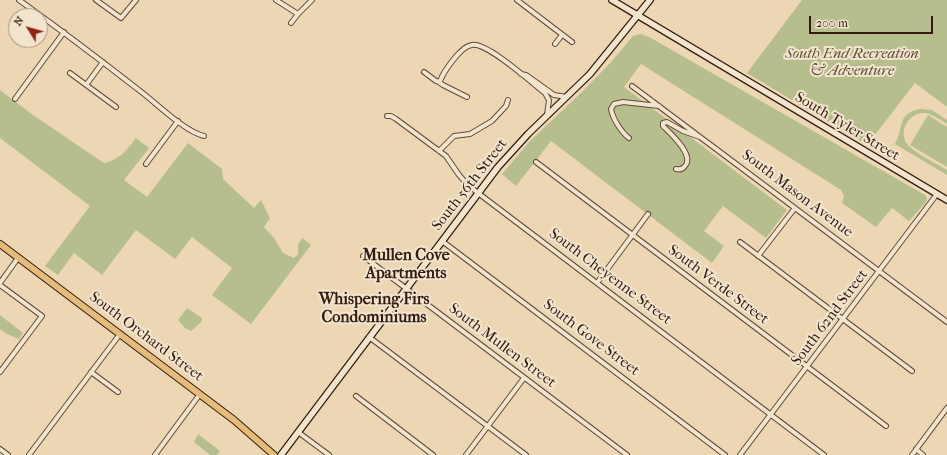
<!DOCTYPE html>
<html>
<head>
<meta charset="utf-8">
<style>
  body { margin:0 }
  #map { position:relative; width:947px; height:455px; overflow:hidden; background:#ecd6b4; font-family:"IM FELL French Canon",serif }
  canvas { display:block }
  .north { position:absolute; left:8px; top:8px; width:40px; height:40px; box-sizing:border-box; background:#f3e4ce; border:1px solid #a69482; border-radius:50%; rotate:307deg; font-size:11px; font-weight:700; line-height:16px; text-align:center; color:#321c11 }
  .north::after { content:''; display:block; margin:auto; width:14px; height:18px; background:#8f2418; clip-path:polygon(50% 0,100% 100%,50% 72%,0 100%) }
  .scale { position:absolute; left:809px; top:16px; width:124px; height:18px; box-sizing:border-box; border:2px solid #321c11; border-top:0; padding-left:5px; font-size:12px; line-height:14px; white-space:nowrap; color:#321c11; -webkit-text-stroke:3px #f3e4ce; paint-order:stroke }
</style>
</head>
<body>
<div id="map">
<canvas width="947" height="455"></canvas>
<div class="north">N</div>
<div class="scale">200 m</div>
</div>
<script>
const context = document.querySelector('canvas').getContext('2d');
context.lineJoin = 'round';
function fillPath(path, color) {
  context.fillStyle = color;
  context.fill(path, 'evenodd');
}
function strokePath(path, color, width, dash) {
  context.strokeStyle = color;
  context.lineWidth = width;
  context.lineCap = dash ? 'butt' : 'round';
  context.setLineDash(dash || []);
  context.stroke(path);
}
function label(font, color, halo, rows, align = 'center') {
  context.font = font + ' "IM FELL French Canon",serif';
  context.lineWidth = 4;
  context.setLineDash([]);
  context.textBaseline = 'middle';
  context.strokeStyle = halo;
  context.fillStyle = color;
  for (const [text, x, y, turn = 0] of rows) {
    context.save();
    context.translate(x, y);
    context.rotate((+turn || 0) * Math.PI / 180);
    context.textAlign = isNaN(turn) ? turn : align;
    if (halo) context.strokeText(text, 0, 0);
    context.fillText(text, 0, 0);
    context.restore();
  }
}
fillPath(new Path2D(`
  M802,0H947V107L915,83L867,145L747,73Z
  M641,34L651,38L925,195L927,198L926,202L909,221L892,208L876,227L842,203L844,196L841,190L641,64L624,87L787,210L766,238L723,206L704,231L724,246L712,263L551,141L516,186L502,174L530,141L582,92L612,61L633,36Z
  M0,90L33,115L104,163C119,160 127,150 136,138L149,148L124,180L147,197L188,143L222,169L223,179L254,208L261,200L270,218L264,227L274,238L283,253L294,258L298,254V245L302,238L311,245L251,324L212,295L232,268L192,237L175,259L136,230L102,275L74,253L58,275L45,266L90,206L0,138Z
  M920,109L932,110L947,120V124C940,120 933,114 925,113C909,112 898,131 907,144C913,152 937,164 947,170V175L895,144C904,129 896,114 920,109Z
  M928,115L947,127V167L910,145Z
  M187,308L202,318L201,322L191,331L185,328L178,320Z
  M0,315L23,333L19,339L7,334L0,329Z
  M198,434L220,451L217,455H210L194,442Z`), '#b7be8e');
const street = new Path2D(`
  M19,0C61,30 103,62 144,94C159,106 186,132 204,136
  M96,0L121,18L136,0
  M276,0L298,14
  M517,0L572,42
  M291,23L298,14L312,0
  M555,44L562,35
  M424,72L436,81L440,82
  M70,73L116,107
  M521,74L526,75L554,95L567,97
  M86,85L103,62
  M632,86L947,322
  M467,97L443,85L440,83V81C444,71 461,46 472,45C487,42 532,83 545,93L549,100L547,115
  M15,99L64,32
  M387,116H391L396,119L446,156L459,175L467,184L478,193L824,455
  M629,138C621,132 613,119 611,109L614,104L623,102L659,106
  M439,151L454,136L470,134L492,121L506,106L508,100
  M536,162L886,426
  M146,164L178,121
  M676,169C680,170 683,169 685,166C695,155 670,133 663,126V123L667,122L683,131L700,137
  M442,241L725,455
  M740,242L912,371
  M363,256L627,455
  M758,256L795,208
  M0,283L18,258
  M597,283L648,214
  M0,285L42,316L0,372
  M369,337L526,455
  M91,372L118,392
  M356,396L433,455
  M298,432L329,455
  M0,449L8,455
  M916,449L923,455
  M29,455L120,334
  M155,455L200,394
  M466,455L524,378
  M740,455L937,194
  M912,455L947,408`);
const secondary = new Path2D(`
  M612,0L947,200
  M281,455L498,167L528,134L590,74L650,0`);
const primary = new Path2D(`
  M0,244L234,420L274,455`);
strokePath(street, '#604a3a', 6);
strokePath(secondary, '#321c11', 8);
strokePath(primary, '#321c11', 8);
strokePath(street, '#f3e4ce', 4);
strokePath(secondary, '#f3e4ce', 5.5);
strokePath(primary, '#e6bb7a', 6);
label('italic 15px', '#5a4d36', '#f3e4ce', [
  ["South End Recreation",852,54],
  ["& Adventure",852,71]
]);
label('15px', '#321c11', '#f3e4ce', [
  ["South Tyler Street",847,127,31],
  ["South 56th Street",470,185,-52],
  ["South Mason Avenue",797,194,37],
  ["South Cheyenne Street",610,277,37],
  ["South Verde Street",718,285,37],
  ["South 62nd Street",830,318,-53],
  ["South Orchard Street",146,337,37],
  ["South Gove Street",591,338,37],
  ["South Mullen Street",502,346,37]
]);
label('bold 16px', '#321c11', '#f3e4ce', [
  ["Mullen Cove",406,256],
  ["Apartments",406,274],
  ["Whispering Firs",374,300],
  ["Condominiums",374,318]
]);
</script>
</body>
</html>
